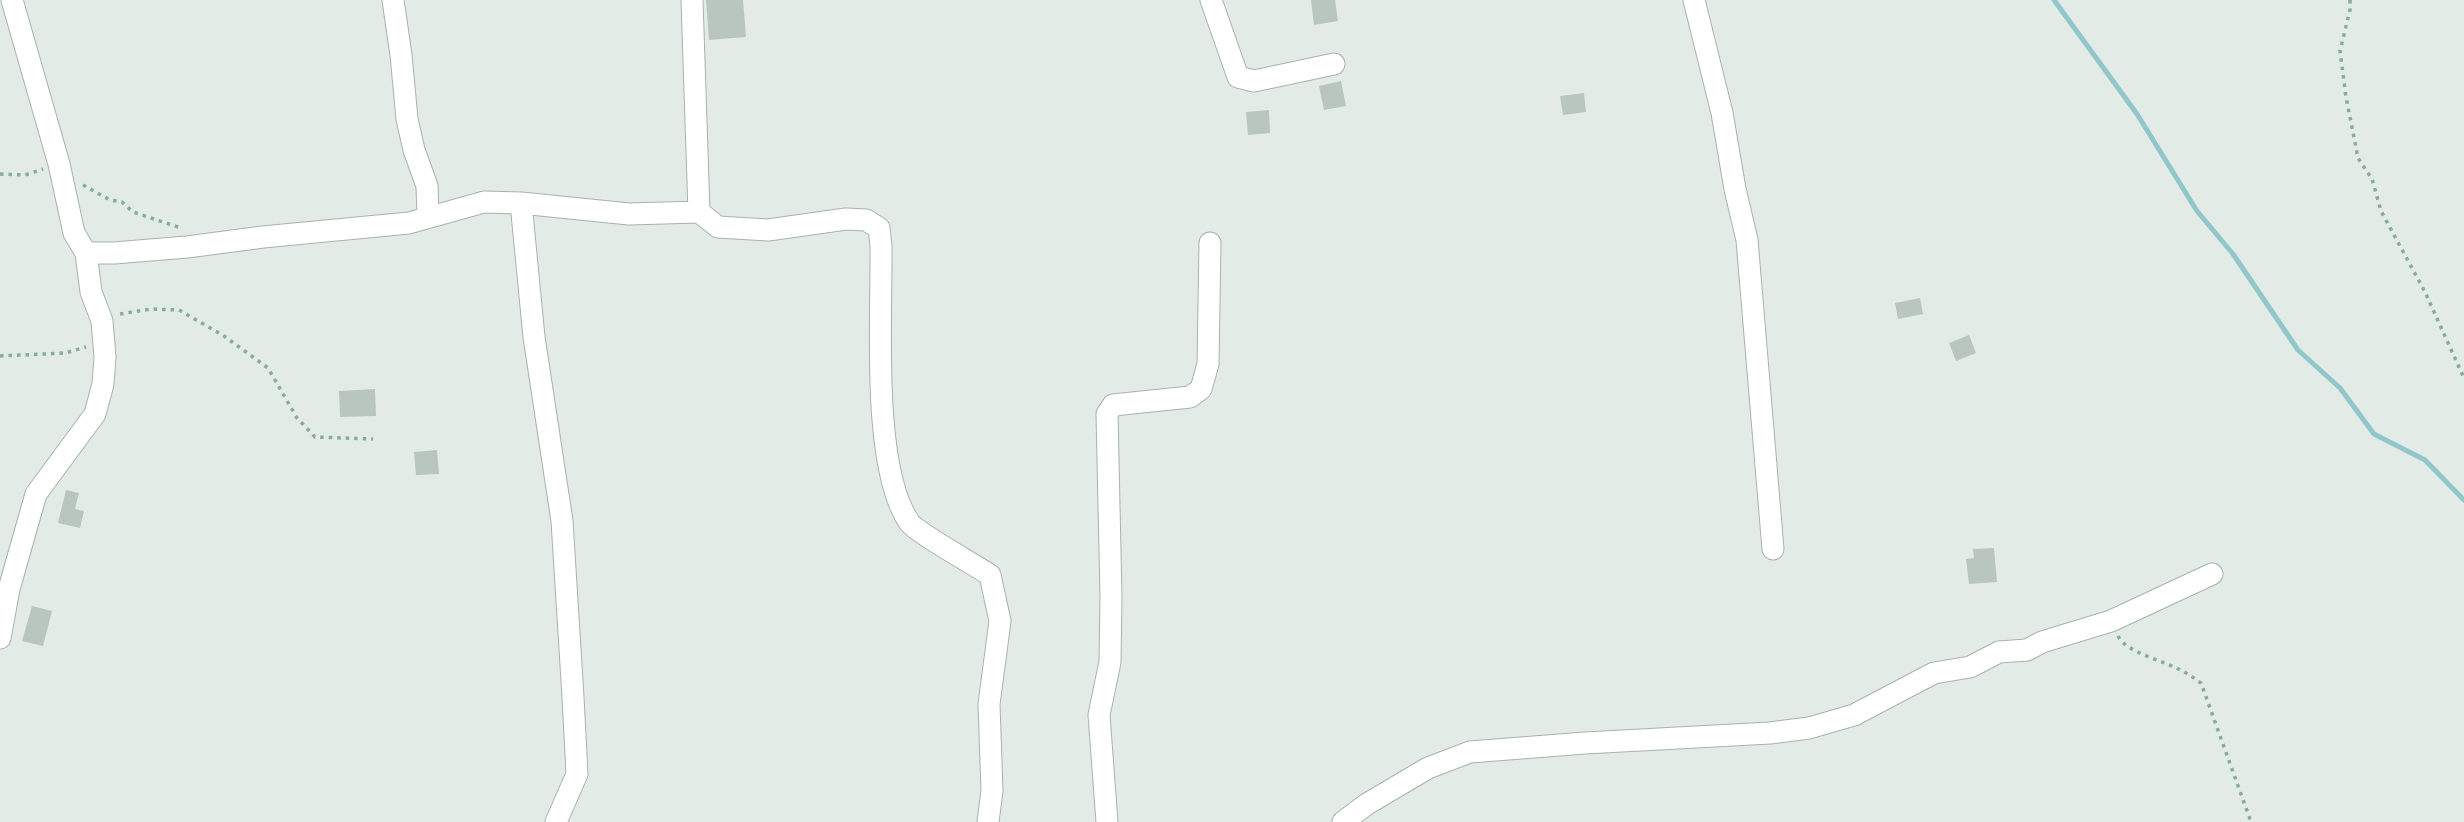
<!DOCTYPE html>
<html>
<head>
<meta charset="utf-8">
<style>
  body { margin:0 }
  canvas { display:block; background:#e3ebe7 }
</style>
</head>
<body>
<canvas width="2464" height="822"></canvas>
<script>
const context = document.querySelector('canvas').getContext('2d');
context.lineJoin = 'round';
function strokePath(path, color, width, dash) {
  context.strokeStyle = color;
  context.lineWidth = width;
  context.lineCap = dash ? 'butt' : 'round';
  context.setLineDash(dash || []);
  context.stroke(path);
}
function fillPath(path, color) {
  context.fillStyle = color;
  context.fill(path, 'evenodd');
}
strokePath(new Path2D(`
  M2054,0L2137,114L2197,211L2233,254L2298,350L2340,388L2374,434L2425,460L2464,500`), '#91c6cb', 5);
fillPath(new Path2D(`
  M706,0H743L746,37L709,40Z
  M1311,0H1335L1338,21L1314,25Z
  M1341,81L1346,106L1324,110L1319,86Z
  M1584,93L1586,112L1563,115L1560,96Z
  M1269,110L1270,133L1248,135L1246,112Z
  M1920,298L1923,314L1898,319L1895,303Z
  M1969,335L1976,353L1956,361L1949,343Z
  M375,389L376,416L340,417L339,391Z
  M437,450L439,474L416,475L414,452Z
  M66,490L79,493L75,509L84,511L80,528L58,523Z
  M1994,548L1997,582L1969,584L1966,559L1974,558L1973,549Z
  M32,606L52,611L43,646L22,641Z`), '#b9c6c0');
const minor = new Path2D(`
  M393,0L401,55L407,119L414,150L427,186L428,216
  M692,0L699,212
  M1211,0L1238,77L1254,81L1334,64
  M1694,0L1722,113L1735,189L1747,240L1773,549
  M521,203L534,337L562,521L573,697L577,774L556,822
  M86,253H114L187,247L263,237L409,223L484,202L521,203L629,214L699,212L718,227L768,230L846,219L866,220L879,228L881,246C882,315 871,466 909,522C917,533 975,565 990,575L1000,621L989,704L992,791L988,822
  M0,638L9,589L36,494L95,414L103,384L105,357L102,321L91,292L86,253L74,233L59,164L12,0
  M1107,822L1099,715L1110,662L1111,597L1107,414L1113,405L1190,397L1201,389L1208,364L1210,243
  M1343,822L1367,804L1428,768L1470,752L1585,743L1770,733L1809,728L1854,715L1934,673L1970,667L1999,652L2027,650L2042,642L2111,621L2212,574`);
strokePath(minor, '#a6b3ad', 23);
strokePath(new Path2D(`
  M2350,0V10L2340,51L2346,97L2358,158L2372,179L2381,211L2425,292L2464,378
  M0,174L25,175L43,169
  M83,185L110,200L122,202L133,212L181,228
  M120,314L151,309L179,310L224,336L268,368L297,418L315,437L373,439
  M0,356L65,353L86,347
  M2118,636C2126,653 2166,661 2182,671C2189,674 2195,679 2201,683L2251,822`), '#87ac9d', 3.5, [3.5, 5]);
strokePath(minor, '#fff', 21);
</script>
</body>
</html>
